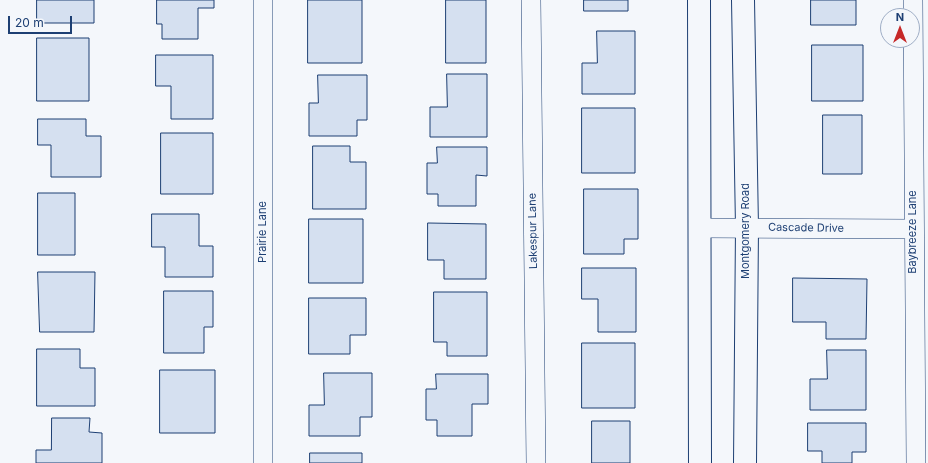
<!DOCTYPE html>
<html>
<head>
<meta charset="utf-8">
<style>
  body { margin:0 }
  #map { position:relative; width:928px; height:463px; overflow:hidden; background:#f4f7fb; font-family:Inter,sans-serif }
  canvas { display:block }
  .north { position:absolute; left:880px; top:8px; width:40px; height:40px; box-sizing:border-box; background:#f4f7fb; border:1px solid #9eadc5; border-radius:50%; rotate:0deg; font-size:11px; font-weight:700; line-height:16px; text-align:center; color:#1d3f73 }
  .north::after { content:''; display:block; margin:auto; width:14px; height:18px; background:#c62828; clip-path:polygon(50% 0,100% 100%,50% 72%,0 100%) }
  .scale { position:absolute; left:8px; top:16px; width:64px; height:18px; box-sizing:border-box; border:2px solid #1d3f73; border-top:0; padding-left:5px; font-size:12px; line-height:14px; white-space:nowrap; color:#1d3f73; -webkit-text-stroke:3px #f4f7fb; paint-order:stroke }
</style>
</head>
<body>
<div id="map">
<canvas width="928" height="463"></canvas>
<div class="north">N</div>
<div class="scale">20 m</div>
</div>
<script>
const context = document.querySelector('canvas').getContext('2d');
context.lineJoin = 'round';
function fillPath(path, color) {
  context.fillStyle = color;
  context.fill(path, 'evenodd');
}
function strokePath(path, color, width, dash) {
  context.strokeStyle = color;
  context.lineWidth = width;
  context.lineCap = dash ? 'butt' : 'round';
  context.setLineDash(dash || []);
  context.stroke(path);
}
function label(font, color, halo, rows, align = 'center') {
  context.font = font + ' Inter,sans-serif';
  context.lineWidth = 3;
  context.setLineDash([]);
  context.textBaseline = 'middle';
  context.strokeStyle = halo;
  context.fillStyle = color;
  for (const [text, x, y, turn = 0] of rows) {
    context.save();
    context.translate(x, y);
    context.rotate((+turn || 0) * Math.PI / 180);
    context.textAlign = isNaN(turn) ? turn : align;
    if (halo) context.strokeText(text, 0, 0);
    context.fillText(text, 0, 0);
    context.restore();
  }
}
const building = new Path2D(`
  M37,0H94V23H37Z
  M157,0H214V8H198V39H162V24H157Z
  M308,0H362V63H308Z
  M446,0H486V63H446Z
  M584,0H628V11H584Z
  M811,0H856V25H811Z
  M597,31H635V94H582V63H597Z
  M37,38H89V101H37Z
  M812,45H863V101H812Z
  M156,55H213V119H171V86H156Z
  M447,74H487V137H430V107H447Z
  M318,75H367V120H357V136H309V103H318Z
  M582,108H635V173H582Z
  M823,115H862V174H823Z
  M38,119H86V136H101V177H51V145H38Z
  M161,133H213V194H161Z
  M313,146H350V162H366V209H313Z
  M437,147H487V176L476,175V206H438V194H427V163H437Z
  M584,189H638V239H624V254H584Z
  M38,193H75V255H38Z
  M152,214H199V246H213V277H165V247H152Z
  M309,219H363V283H309Z
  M428,223L486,224V279H444V260H428Z
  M582,268H636V332H598V299H582Z
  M38,272H95L94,332H40Z
  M793,278L867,279L866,339H826V322H793Z
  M164,291H213V327H204V353H164Z
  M434,292H487V356H447V342H434Z
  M309,298H366V335H350V354H309Z
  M582,343H635V408H582Z
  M37,349H80V368H95V406H37Z
  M827,350H866V410H810V379H827Z
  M160,370H215V433H160Z
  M324,373H372V417H360V436H309V405H324Z
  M436,374H488V404H472V436H437V420H426V389H436Z
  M52,418H90L89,432L102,433V463H36V450H51Z
  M592,421H630V463H592Z
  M808,423H866V452H852V463H822V451H808Z
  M310,453H362V463H310Z`);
fillPath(building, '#d5e0f0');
strokePath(building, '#1d3f73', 1);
const minor = new Path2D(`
  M263,0V463
  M531,0L536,463
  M913,0L916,463
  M699,228L913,229`);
const secondary = new Path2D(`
  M699,0L700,463
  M743,0L747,227L745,463`);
strokePath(minor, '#1d3f73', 20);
strokePath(secondary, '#1d3f73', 24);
strokePath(minor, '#f4f7fb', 19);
strokePath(secondary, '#f4f7fb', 22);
label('11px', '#1d3f73', '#f4f7fb', [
  ["Cascade Drive",806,228,1],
  ["Lakespur Lane",533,231,-91],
  ["Montgomery Road",746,231,-90],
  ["Prairie Lane",263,232,-90],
  ["Baybreeze Lane",913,232,-90]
]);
</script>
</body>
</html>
